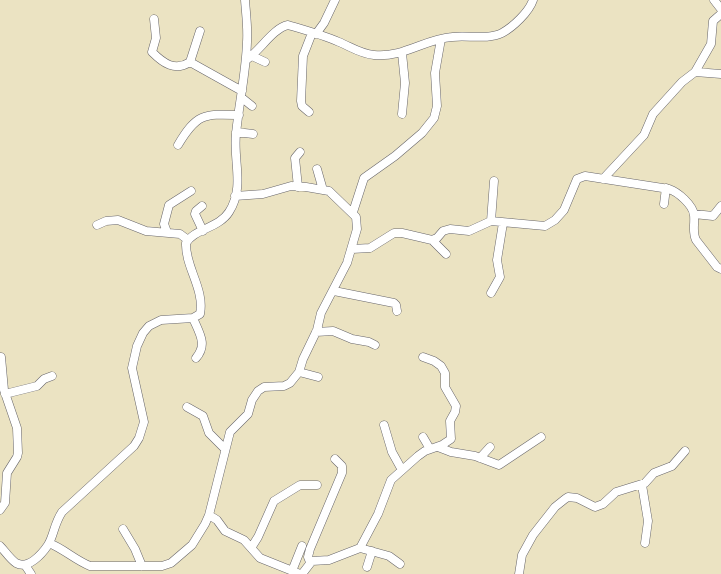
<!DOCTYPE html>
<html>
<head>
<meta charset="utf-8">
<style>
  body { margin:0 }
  canvas { display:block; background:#ebe3c2 }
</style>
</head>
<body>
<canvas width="721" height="574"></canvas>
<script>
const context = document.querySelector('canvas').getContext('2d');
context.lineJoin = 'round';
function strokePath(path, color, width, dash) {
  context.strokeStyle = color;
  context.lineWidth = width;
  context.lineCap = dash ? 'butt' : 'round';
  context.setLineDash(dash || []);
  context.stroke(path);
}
const minor = new Path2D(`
  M714,0L721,9
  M154,19L156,38L152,52C163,63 175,72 190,62L242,91
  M316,34L324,23L335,0
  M402,53L405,83L402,114
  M252,56L265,62
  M246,60C259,52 273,28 288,25C305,30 323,35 339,42C351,47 361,54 374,55C403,58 425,39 452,37C467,35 488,40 502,33C513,27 529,12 533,0
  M190,62L200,31
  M695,72L711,44L713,21L721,14
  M242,98L252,106
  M309,112L302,106L301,101L303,56L312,33
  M236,132L253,134
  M178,145C197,113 204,114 239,115
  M317,169L323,190
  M603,179L644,135L653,114L682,82L695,72L721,74
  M298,187L295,158L300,152
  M664,204L666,188
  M202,206L196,211L195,214L203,231
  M353,212L364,178L395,156L422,133L434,118L437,106L435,73L441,39
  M694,214L713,216L721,206
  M491,221L494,181
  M97,225L106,221L118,220L146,231L180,234L188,240
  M167,232L164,224L169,205L191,191
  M432,240L446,254
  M352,249L370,248L394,233H402L432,240L437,238L443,231L450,229L469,231L491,221L545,226L555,220L564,210L577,179L585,176L669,189C678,192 693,205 694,215C695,224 692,232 696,240L717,267L721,269
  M334,291L394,303L396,305L397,311
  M491,293L500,277L497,260L503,223
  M193,318C199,333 208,344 196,358
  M316,332L333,331L352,339L369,342L375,345
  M299,372L318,377
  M5,394L37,386L44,379L52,376
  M187,407L203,416L209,433L225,449
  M384,425L392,452L402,470
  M423,437L430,449
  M438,447L451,452L475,456L499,465L541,437
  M480,458L490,447
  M642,485L648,521L645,543
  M0,510L5,503L7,473L17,457L18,453L17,428L4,390L1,357
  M209,515L217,520L225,531L244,540L260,558L300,574
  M123,529L135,549L142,566
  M49,543C64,549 75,560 90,566H162L171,563L192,545L205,524L209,515L230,432L248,414L252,400L258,391L264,387L284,386L290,383L299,372L303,359L317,330L321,313L347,263L357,229L356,217L329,191L306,187L291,186L263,194L235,196
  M0,546C5,551 10,559 16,563C28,570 42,554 48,545C54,535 54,524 62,512L134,446L139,438L144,422L132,368L137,346L143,333L149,326L161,320L193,318L200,314C205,289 185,267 186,243C194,229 219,228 229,212C245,187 233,161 236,134C239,103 246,73 247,42C248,28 246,14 245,0
  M251,548L258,537L274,501L300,485H317
  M360,548L389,556L400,564
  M310,562L308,557L310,549L342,473V466L335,459
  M25,565L31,574
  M367,567L372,551
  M292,571L302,546
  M302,574L312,561L329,560L360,548L378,514L391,480L418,456L425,451L442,445L451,439L450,421L455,412L456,406L445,387V373L441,366L434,361L423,357
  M519,574L522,555L533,535L555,507L565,499L568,497L577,498L595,507L603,504L616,492L645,483L654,473L672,466L685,451`);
strokePath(minor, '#68666a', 9);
strokePath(minor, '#fff', 8);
</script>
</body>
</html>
